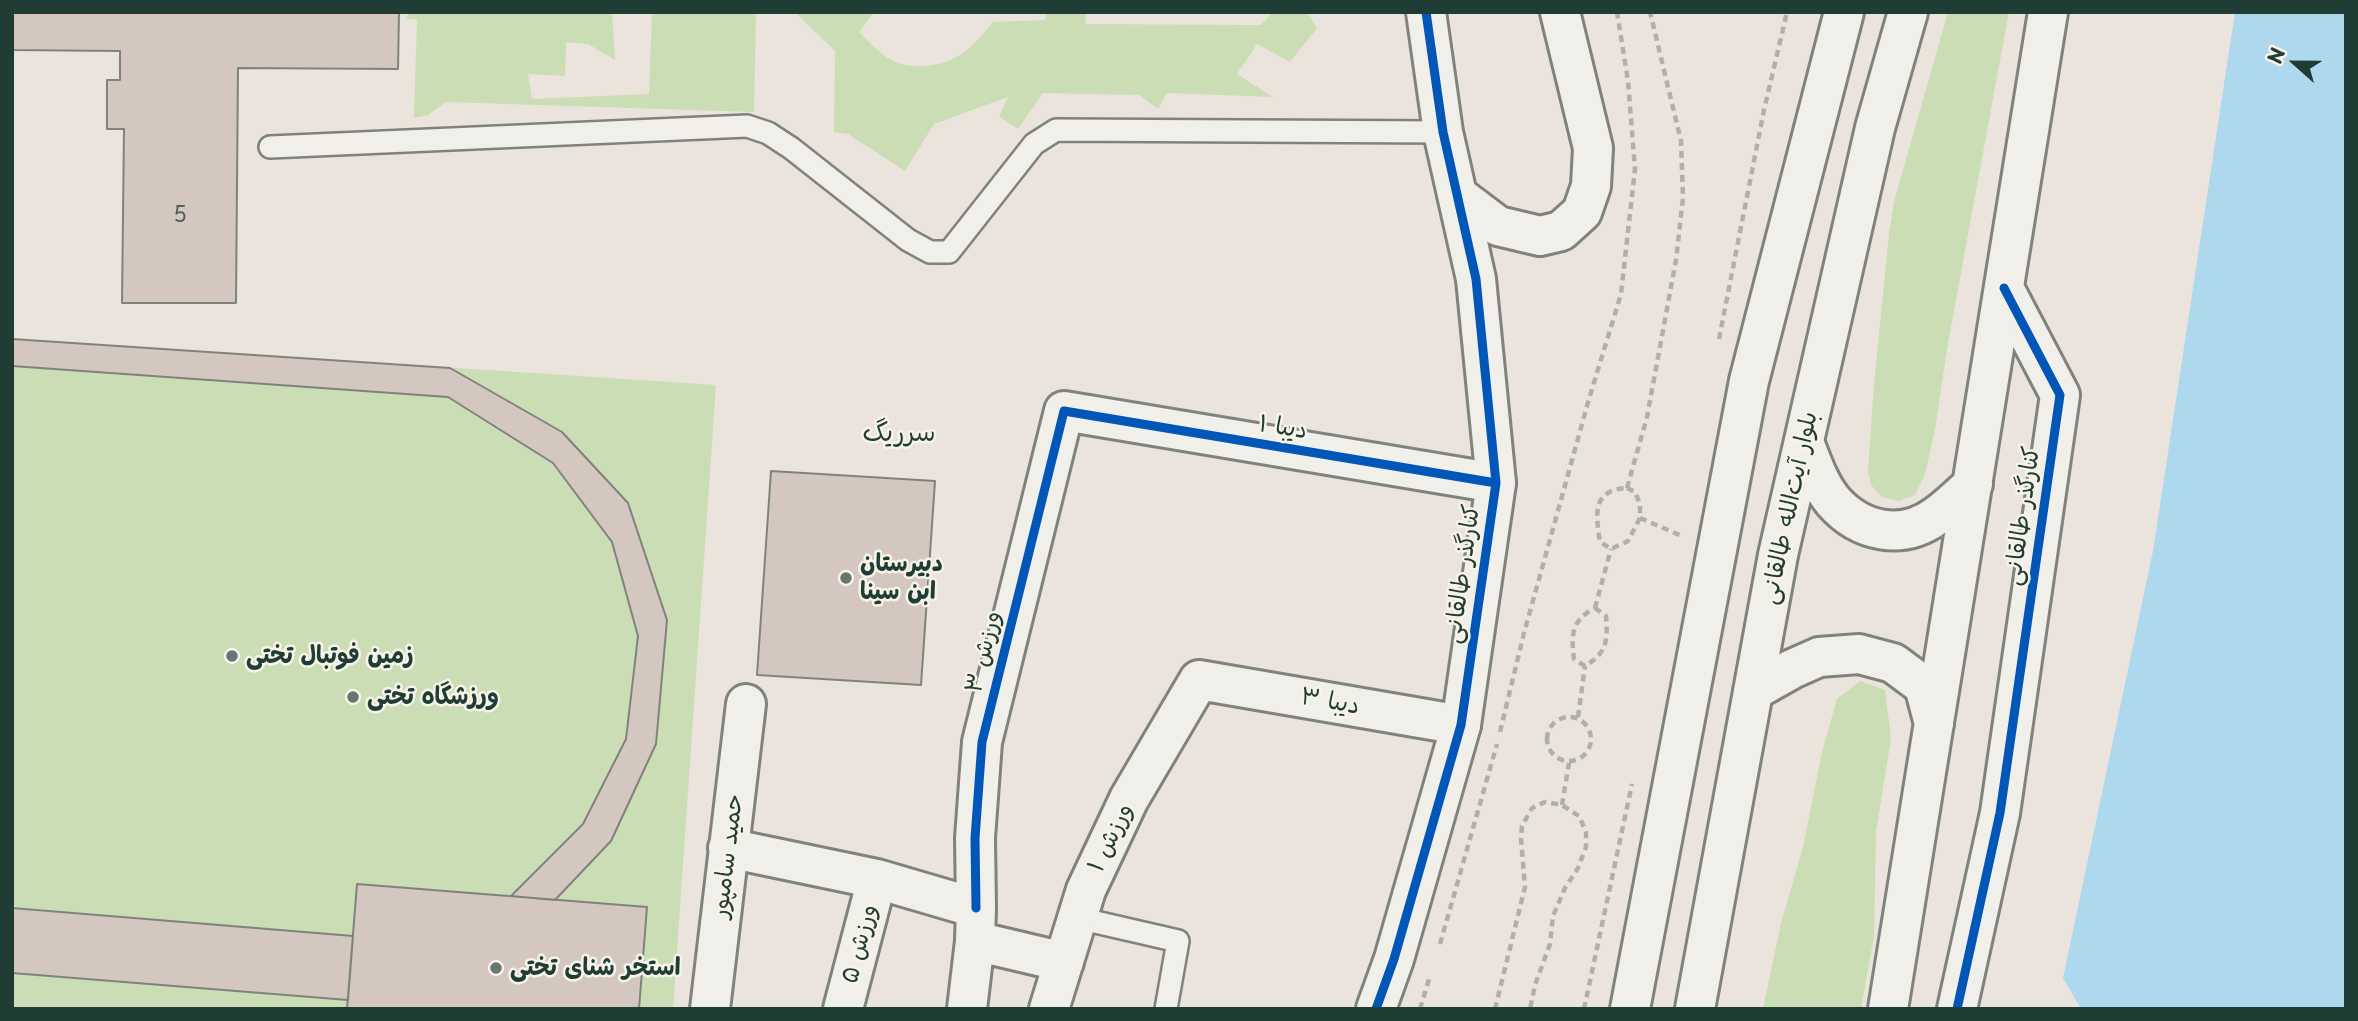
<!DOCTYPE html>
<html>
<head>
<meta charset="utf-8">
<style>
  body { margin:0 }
  #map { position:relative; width:2358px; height:1021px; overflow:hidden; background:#ebe4dc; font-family:"Playpen Sans",sans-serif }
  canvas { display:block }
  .frame { position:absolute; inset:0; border:14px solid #1f3d34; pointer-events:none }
  .north { position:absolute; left:2260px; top:28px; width:70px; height:70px; -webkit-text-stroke:5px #f7f3e8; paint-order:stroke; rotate:291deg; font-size:19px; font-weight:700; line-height:28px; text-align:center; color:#1f3d34 }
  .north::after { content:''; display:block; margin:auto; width:24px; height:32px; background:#1f3d34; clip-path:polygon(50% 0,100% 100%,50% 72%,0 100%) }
</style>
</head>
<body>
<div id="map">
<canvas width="2358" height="1021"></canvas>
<div class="frame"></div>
<div class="north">N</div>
</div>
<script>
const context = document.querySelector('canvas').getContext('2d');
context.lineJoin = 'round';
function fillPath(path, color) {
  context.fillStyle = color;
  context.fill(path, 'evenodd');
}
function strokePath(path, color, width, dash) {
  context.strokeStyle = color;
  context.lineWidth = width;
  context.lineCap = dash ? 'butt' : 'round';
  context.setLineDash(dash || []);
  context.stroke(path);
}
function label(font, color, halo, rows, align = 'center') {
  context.font = font + ' "Playpen Sans","Playpen Sans Arabic",sans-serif';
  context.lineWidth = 5;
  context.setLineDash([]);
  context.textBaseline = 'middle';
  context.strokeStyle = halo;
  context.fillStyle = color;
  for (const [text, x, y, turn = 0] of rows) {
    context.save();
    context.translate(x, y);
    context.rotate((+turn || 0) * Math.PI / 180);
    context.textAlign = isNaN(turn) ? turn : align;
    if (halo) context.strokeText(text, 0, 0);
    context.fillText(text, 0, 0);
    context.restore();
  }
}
fillPath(new Path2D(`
  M408,12H612L615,60L588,44L566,42L565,76L528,74L532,99L649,94L652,12H756L754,112L446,102L428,115L414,118L417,20L407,19Z
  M795,12H874L859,32C868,41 877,51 888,58C898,65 909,66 920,66C956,65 971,49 993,22L1045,20L1046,12H1086L1085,24L1261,25L1273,12H1307L1317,28L1290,62L1257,44L1237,74L1273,97L1167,93L1158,109L1139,95L1043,93L1018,129L999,117L1008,97L934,124L905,171L848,134L834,132L835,51Z
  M1948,12H2009L1948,343L1935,429L1925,474L1915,495L1899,501L1882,497L1871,485L1868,471L1874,384L1889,234L1894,202Z
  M12,339L716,385L673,1009H12Z
  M1860,681L1885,690L1891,738L1876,832L1874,936L1861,1009H1763L1781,923L1803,847L1822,752L1837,699Z`), '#caddb5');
fillPath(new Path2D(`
  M2235,12H2346V1009H2081L2063,978L2153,551Z`), '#aed8ee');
const building = new Path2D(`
  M12,12H399L398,69L238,68L236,303H122L124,129H107V80H120V51L12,50Z
  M12,339L450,368L562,432L628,503L667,620L656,744L611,841L555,900L511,896L583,824L626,739L638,636L612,542L553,463L448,397L12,366Z
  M771,471L935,481L921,685L757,675Z
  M357,884L647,907L639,1009H347Z
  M12,908L353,936L348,1000L12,973Z`);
fillPath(building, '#d4c7bf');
strokePath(building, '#80837d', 2);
const lane = new Path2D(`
  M270,147L747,126L768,133L791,148L908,240L930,252H949L1034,144L1056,130L1443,132
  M1078,918L1178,941L1166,1009`);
const street = new Path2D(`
  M728,848L877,879L976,908L975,941L1064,962
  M976,908L975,838L982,742L1064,411L1496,483
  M710,1009L746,704
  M843,1009L877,879
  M967,1009L975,941
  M1049,1009L1086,890L1129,799L1199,680L1461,725`);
const secondary = new Path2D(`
  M1457,195L1498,226L1540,236L1561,231L1582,212L1591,186L1593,148L1560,12
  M1376,1009L1394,959L1461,725L1496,483L1476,279L1443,132L1426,12
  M1957,1009L2000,813L2060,395L2004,288`);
const primary = new Path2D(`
  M1804,442C1812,462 1819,484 1833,501C1860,532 1902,541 1936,516C1949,507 1961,495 1973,484
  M1753,691L1792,669L1819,657L1859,654L1893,663L1924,686L1934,724
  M1630,1009L1749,381L1844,12
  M1695,1009L1778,555L1875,128L1908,12
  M1888,1009L2048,12`);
strokePath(lane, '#80837d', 26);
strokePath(street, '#80837d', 44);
strokePath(secondary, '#80837d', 44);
strokePath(primary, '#80837d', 44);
strokePath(new Path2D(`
  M1719,339L1764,110L1787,12
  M1627,488L1647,417L1676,260L1683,198L1681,141L1650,12
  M1627,488L1635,492L1640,504V518L1628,541L1611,549L1600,542C1596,515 1591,490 1627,488Z
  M1640,518L1684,537
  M1595,608L1606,616C1608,640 1607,653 1585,666L1574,659C1571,634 1571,621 1595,608Z
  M1595,608L1611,549
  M1547 739a22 22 0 1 1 44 0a22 22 0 1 1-44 0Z
  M1578,717L1585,666
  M1500,732L1524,633L1589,399L1621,294L1635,169L1628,81L1617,12
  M1562,805L1569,763
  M1440,944L1497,744
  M1420,1009L1429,979
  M1495,1009L1525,887L1521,839L1522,826L1532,808L1545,802L1562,805L1579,816L1586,832V847L1578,868L1565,888L1553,916L1550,944L1535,985L1530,1009
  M1584,1009L1632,784`), '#afb0ac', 4.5, [7, 5]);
strokePath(lane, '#f1efea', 21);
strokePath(street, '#f1efea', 38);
strokePath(secondary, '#f1efea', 38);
strokePath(primary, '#f1efea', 38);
strokePath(new Path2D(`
  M976,908L975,838L982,742L1064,411L1496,483
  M1376,1009L1394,959L1461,725L1496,483L1476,279L1443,132L1426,12
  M1957,1009L2000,813L2060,395L2004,288`), '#0057b8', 9);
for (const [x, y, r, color] of [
  [846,578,7,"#66776f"],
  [232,656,7,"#66776f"],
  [353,697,7,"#66776f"],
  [496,968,7,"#66776f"]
]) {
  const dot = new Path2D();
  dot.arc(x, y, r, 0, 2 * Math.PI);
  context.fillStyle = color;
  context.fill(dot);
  strokePath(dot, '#f7f3e8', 2.5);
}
label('21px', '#4c6057', null, [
  ["5",180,216]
]);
label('24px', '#1f3d34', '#f7f3e8', [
  ["دیبا ۱",1283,428,9],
  ["بلوار آیت‌الله طالقانی",1790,508,-78],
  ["کنارگذر طالقانی",2023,516,-82],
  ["کنارگذر طالقانی",1463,574,-82],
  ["ورزش ۳",984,652,-76],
  ["دیبا ۳",1330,702,10],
  ["ورزش ۱",1111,838,-64],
  ["حمید سامپور",728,856,-83],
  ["ورزش ۵",860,944,-75]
]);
label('bold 24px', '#1f3d34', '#f7f3e8', [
  ["دبیرستان",860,564],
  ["ابن سینا",860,592],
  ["زمین فوتبال تختی",246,656],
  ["ورزشگاه تختی",367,697],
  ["استخر شنای تختی",510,968]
], 'left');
label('26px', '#1f3d34', '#f7f3e8', [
  ["سرریگ",899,434]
]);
</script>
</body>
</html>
